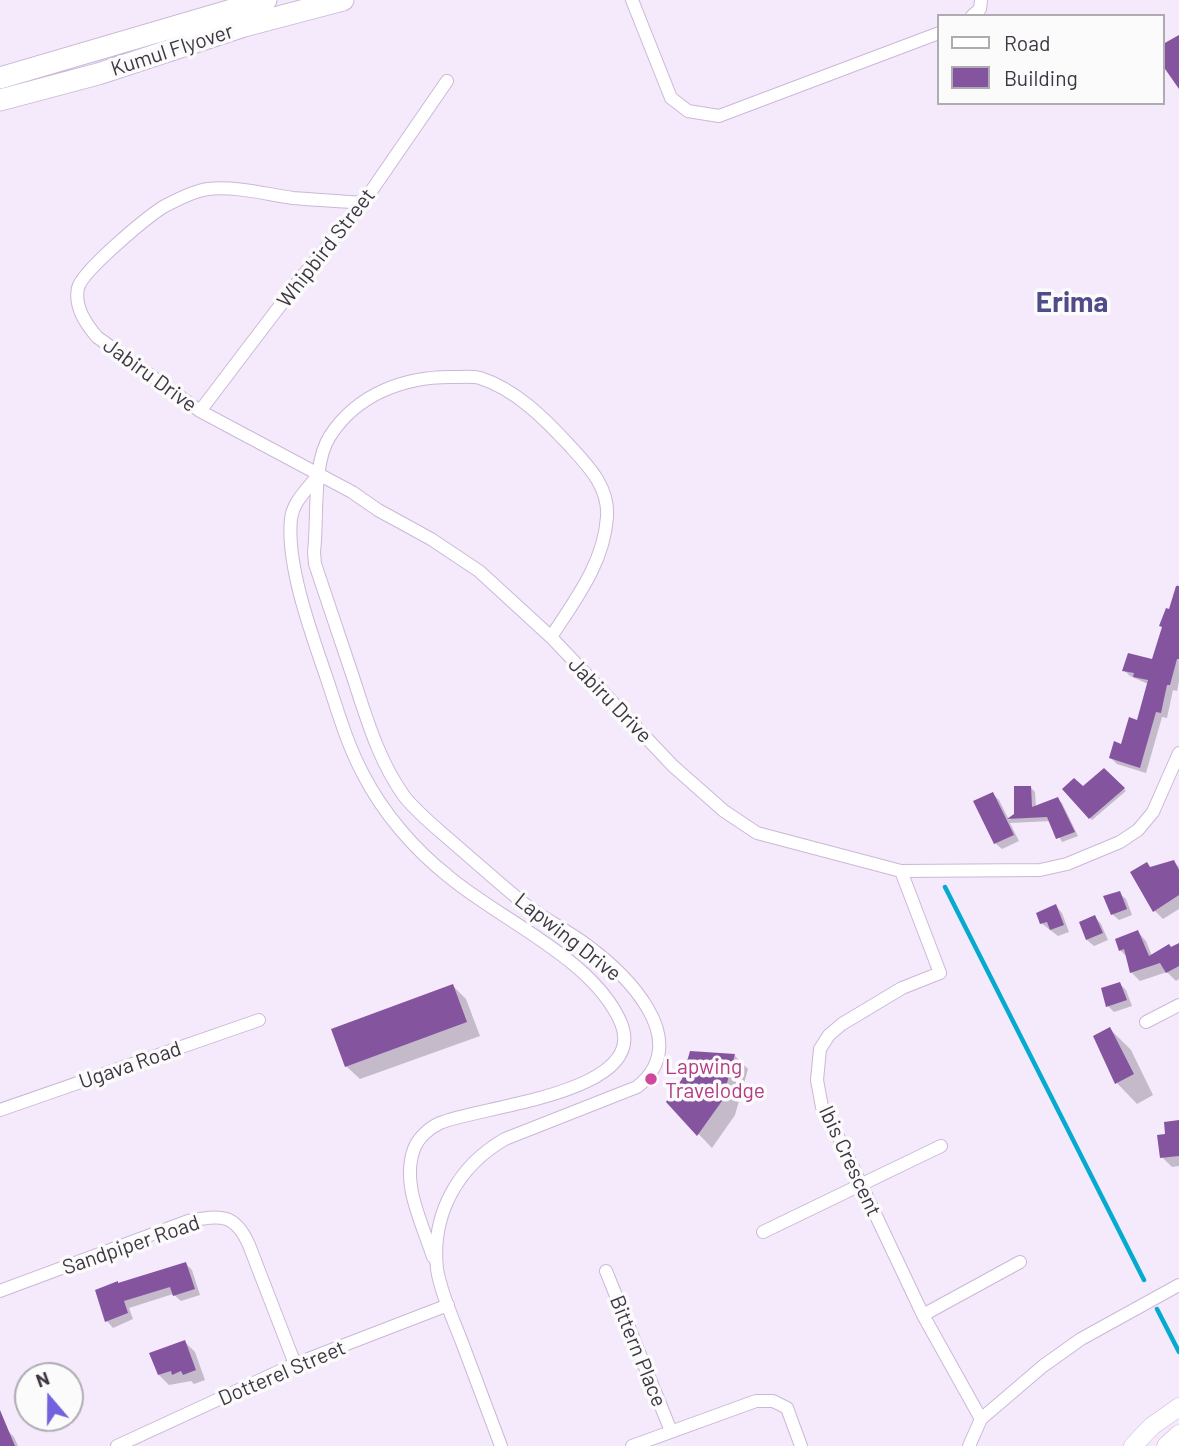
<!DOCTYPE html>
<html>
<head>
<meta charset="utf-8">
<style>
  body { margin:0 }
  #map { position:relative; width:1179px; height:1446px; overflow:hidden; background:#f5e9fc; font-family:Barlow,sans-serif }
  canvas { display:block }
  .legend { position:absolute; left:937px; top:14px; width:228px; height:91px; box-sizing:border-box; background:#fbfbfb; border:2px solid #afacb1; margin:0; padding:9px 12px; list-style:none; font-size:21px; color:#3e3642 }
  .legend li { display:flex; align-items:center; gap:14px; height:35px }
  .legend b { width:35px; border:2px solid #afacb1 }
  .north { position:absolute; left:14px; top:1362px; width:70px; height:70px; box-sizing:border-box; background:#fbfbfb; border:2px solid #afacb1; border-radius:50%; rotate:340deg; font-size:19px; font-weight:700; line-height:28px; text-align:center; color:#3e3642 }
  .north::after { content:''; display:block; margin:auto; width:24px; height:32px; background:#7262dd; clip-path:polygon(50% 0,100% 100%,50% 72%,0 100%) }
</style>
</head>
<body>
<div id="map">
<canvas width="1179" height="1446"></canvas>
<ul class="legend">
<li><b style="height:9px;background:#fff"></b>Road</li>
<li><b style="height:19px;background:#85549f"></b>Building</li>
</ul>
<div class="north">N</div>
</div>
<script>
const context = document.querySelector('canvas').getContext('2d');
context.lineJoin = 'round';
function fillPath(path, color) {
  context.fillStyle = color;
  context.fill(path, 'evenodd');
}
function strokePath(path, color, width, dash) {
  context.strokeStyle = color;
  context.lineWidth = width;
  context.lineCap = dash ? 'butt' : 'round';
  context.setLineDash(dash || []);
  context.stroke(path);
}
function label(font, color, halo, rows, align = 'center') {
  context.font = font + ' Barlow,sans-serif';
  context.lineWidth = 7;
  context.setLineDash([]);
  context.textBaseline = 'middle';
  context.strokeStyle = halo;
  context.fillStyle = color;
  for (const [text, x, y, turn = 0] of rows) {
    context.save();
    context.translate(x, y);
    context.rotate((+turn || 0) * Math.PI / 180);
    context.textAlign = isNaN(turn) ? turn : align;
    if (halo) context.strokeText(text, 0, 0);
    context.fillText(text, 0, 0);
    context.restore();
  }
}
fillPath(new Path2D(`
  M1178,583L1179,681L1177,691L1173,690L1167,718L1162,717L1146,773L1117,764L1111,758L1123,746L1139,722L1148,684L1130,676L1124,670L1153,661Z
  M1104,770L1126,791L1092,820L1064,789L1082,788Z
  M1031,788L1035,792L1036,808L1057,799L1062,803L1078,836L1062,842L1051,821L1010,823L1019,841L1002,849L995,843L993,794L999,800L1009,820L1016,815Z
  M1174,862L1179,867V909L1163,919L1154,910L1151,869Z
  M1119,893L1126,899L1132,915L1119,920L1112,914Z
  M1056,906L1062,913L1069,932L1058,936L1041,923Z
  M1095,917L1101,924L1108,940L1094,946L1087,940L1081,923Z
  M1138,932L1146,941L1152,956L1179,945V979L1176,981L1167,972L1140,981L1131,972L1128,958L1120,950Z
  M1120,984L1126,990L1132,1006L1114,1012L1108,1006Z
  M453,986L466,999L480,1036L360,1079L346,1066Z
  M1110,1029L1131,1050L1153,1095L1137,1104L1117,1083L1095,1037Z
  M734,1055L748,1069L735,1115L712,1148L668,1102Z
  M1179,1122V1166L1172,1167L1162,1157Z
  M186,1264L192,1270L200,1295L181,1301L173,1294L129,1308L133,1319L113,1328L107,1321L97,1291Z
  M185,1342L195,1352L205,1380L194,1384L191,1381L169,1385L159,1375Z
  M8,1431L14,1437L18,1446H0V1437Z`), '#0003');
strokePath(new Path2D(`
  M945,887L1144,1280
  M1157,1309L1179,1352`), '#05aacf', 4.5);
fillPath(new Path2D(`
  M1179,35V89L1163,66V44Z
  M1176,586H1179V659H1177L1170,685H1167L1161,713L1156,712L1140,768L1109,758L1114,741L1121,744L1129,717L1137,720L1148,680L1133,677L1134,673L1122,671L1128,653L1152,659L1162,627L1159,626L1166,608L1169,609Z
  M1104,768L1125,788L1089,819L1062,789L1074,778L1083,786Z
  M1014,786H1031L1032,807L1058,797L1075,832L1056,839L1047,817L1007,819L1014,814Z
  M993,792L1014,835L994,844L973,801Z
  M1174,860L1179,870V895L1153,912L1130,872L1147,862L1150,867Z
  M1120,891L1127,909L1111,915L1103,896Z
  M1056,904L1064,925L1050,930L1047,922L1040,924L1036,913Z
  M1095,915L1103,933L1086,940L1079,922Z
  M1138,930L1149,956L1169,944L1171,947L1179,943V966L1166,973L1160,963L1130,973L1124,949L1119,951L1115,939Z
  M1120,982L1127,1000L1106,1007L1101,988Z
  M453,984L467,1022L345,1067L331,1029Z
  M1110,1027L1134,1074L1115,1084L1093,1036Z
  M690,1051L735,1054L722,1101L697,1136L666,1102L682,1079Z
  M1179,1120V1156L1160,1158L1157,1135L1165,1134L1164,1122Z
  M186,1262L195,1289L173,1296L170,1287L124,1301L128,1313L105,1322L95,1290L118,1281V1283Z
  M185,1340L196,1370L183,1375L181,1371L172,1375L171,1371L158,1375L149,1353Z
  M0,1410L15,1446H0Z`), '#85549f');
const minor = new Path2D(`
  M632,0L671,98L688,111L719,116L939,33
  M972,16L980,9L981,0
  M363,203C340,201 316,200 293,198C265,194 237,186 208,189C193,191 176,200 163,207C146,218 82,271 78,288C74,307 86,324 97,337L200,411L352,492L378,510L431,539L479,571L551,637L673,766L724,811L757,833L901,871L1040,870L1067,864L1120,842L1138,830L1153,812L1179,753
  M200,411L301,278L363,203L447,81
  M318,474C309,489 293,500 291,519C286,565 312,635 327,679C338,712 347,744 363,774C383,813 414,849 448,876C500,920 594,959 621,1023C650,1094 479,1106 440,1123C429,1128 418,1138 414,1149C401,1184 422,1222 433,1257
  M901,871L940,973L902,988L842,1024L829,1035L820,1049L817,1080L822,1107L841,1142L923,1315L981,1419
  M1146,1022L1179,1005
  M0,1110L259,1020
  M763,1232L941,1146
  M606,1271L671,1431
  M0,1291L188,1221C221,1215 235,1213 249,1245L295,1364
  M923,1315L1020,1262
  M117,1446L295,1364L448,1305
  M501,1446C488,1412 476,1379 463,1345C454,1321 441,1294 437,1269C431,1214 458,1166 505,1139L637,1087C696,1040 624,972 584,943C564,929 541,917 522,902C500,884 479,865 458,847C439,830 419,815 404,796C379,761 367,720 354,680C341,641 328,603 315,564L314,552C318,520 312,463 330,436C357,394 405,376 454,377C462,377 472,376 480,378C515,389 544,418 569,445C588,466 609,486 607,517C604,563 575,600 551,637
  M632,1446L756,1401H773L787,1408L801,1446
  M969,1446L981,1419L1043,1366L1081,1339L1179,1285`);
const secondary = new Path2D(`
  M1133,1446L1152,1426L1179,1407
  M1166,1446L1179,1434`);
const trunk = new Path2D(`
  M0,78L266,0
  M0,100L98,74L244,26L343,0`);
strokePath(minor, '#cbb8d7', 14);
strokePath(secondary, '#cbb8d7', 19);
strokePath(trunk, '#cbb8d7', 23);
strokePath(minor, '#fff', 12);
strokePath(secondary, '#fff', 18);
strokePath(trunk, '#fff', 21);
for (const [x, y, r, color] of [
  [651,1079,7,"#d1479c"]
]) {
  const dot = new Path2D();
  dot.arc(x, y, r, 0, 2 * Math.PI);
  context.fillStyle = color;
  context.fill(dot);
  strokePath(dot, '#fbfbfb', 2.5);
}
label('21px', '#3e3642', '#fbfbfb', [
  ["Kumul Flyover",172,50,-18],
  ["Whipbird Street",326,248,-52],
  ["Jabiru Drive",150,375,36],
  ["Jabiru Drive",610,700,46],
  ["Lapwing Drive",568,937,38],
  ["Ugava Road",130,1065,-19],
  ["Ibis Crescent",850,1161,65],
  ["Sandpiper Road",131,1245,-19],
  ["Bittern Place",638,1351,68],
  ["Dotterel Street",282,1373,-23]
]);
label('21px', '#b23c85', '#fbfbfb', [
  ["Lapwing",665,1067],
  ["Travelodge",665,1091]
], 'left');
label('bold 28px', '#504b89', '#fbfbfb', [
  ["Erima",1072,303]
]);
</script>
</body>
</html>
